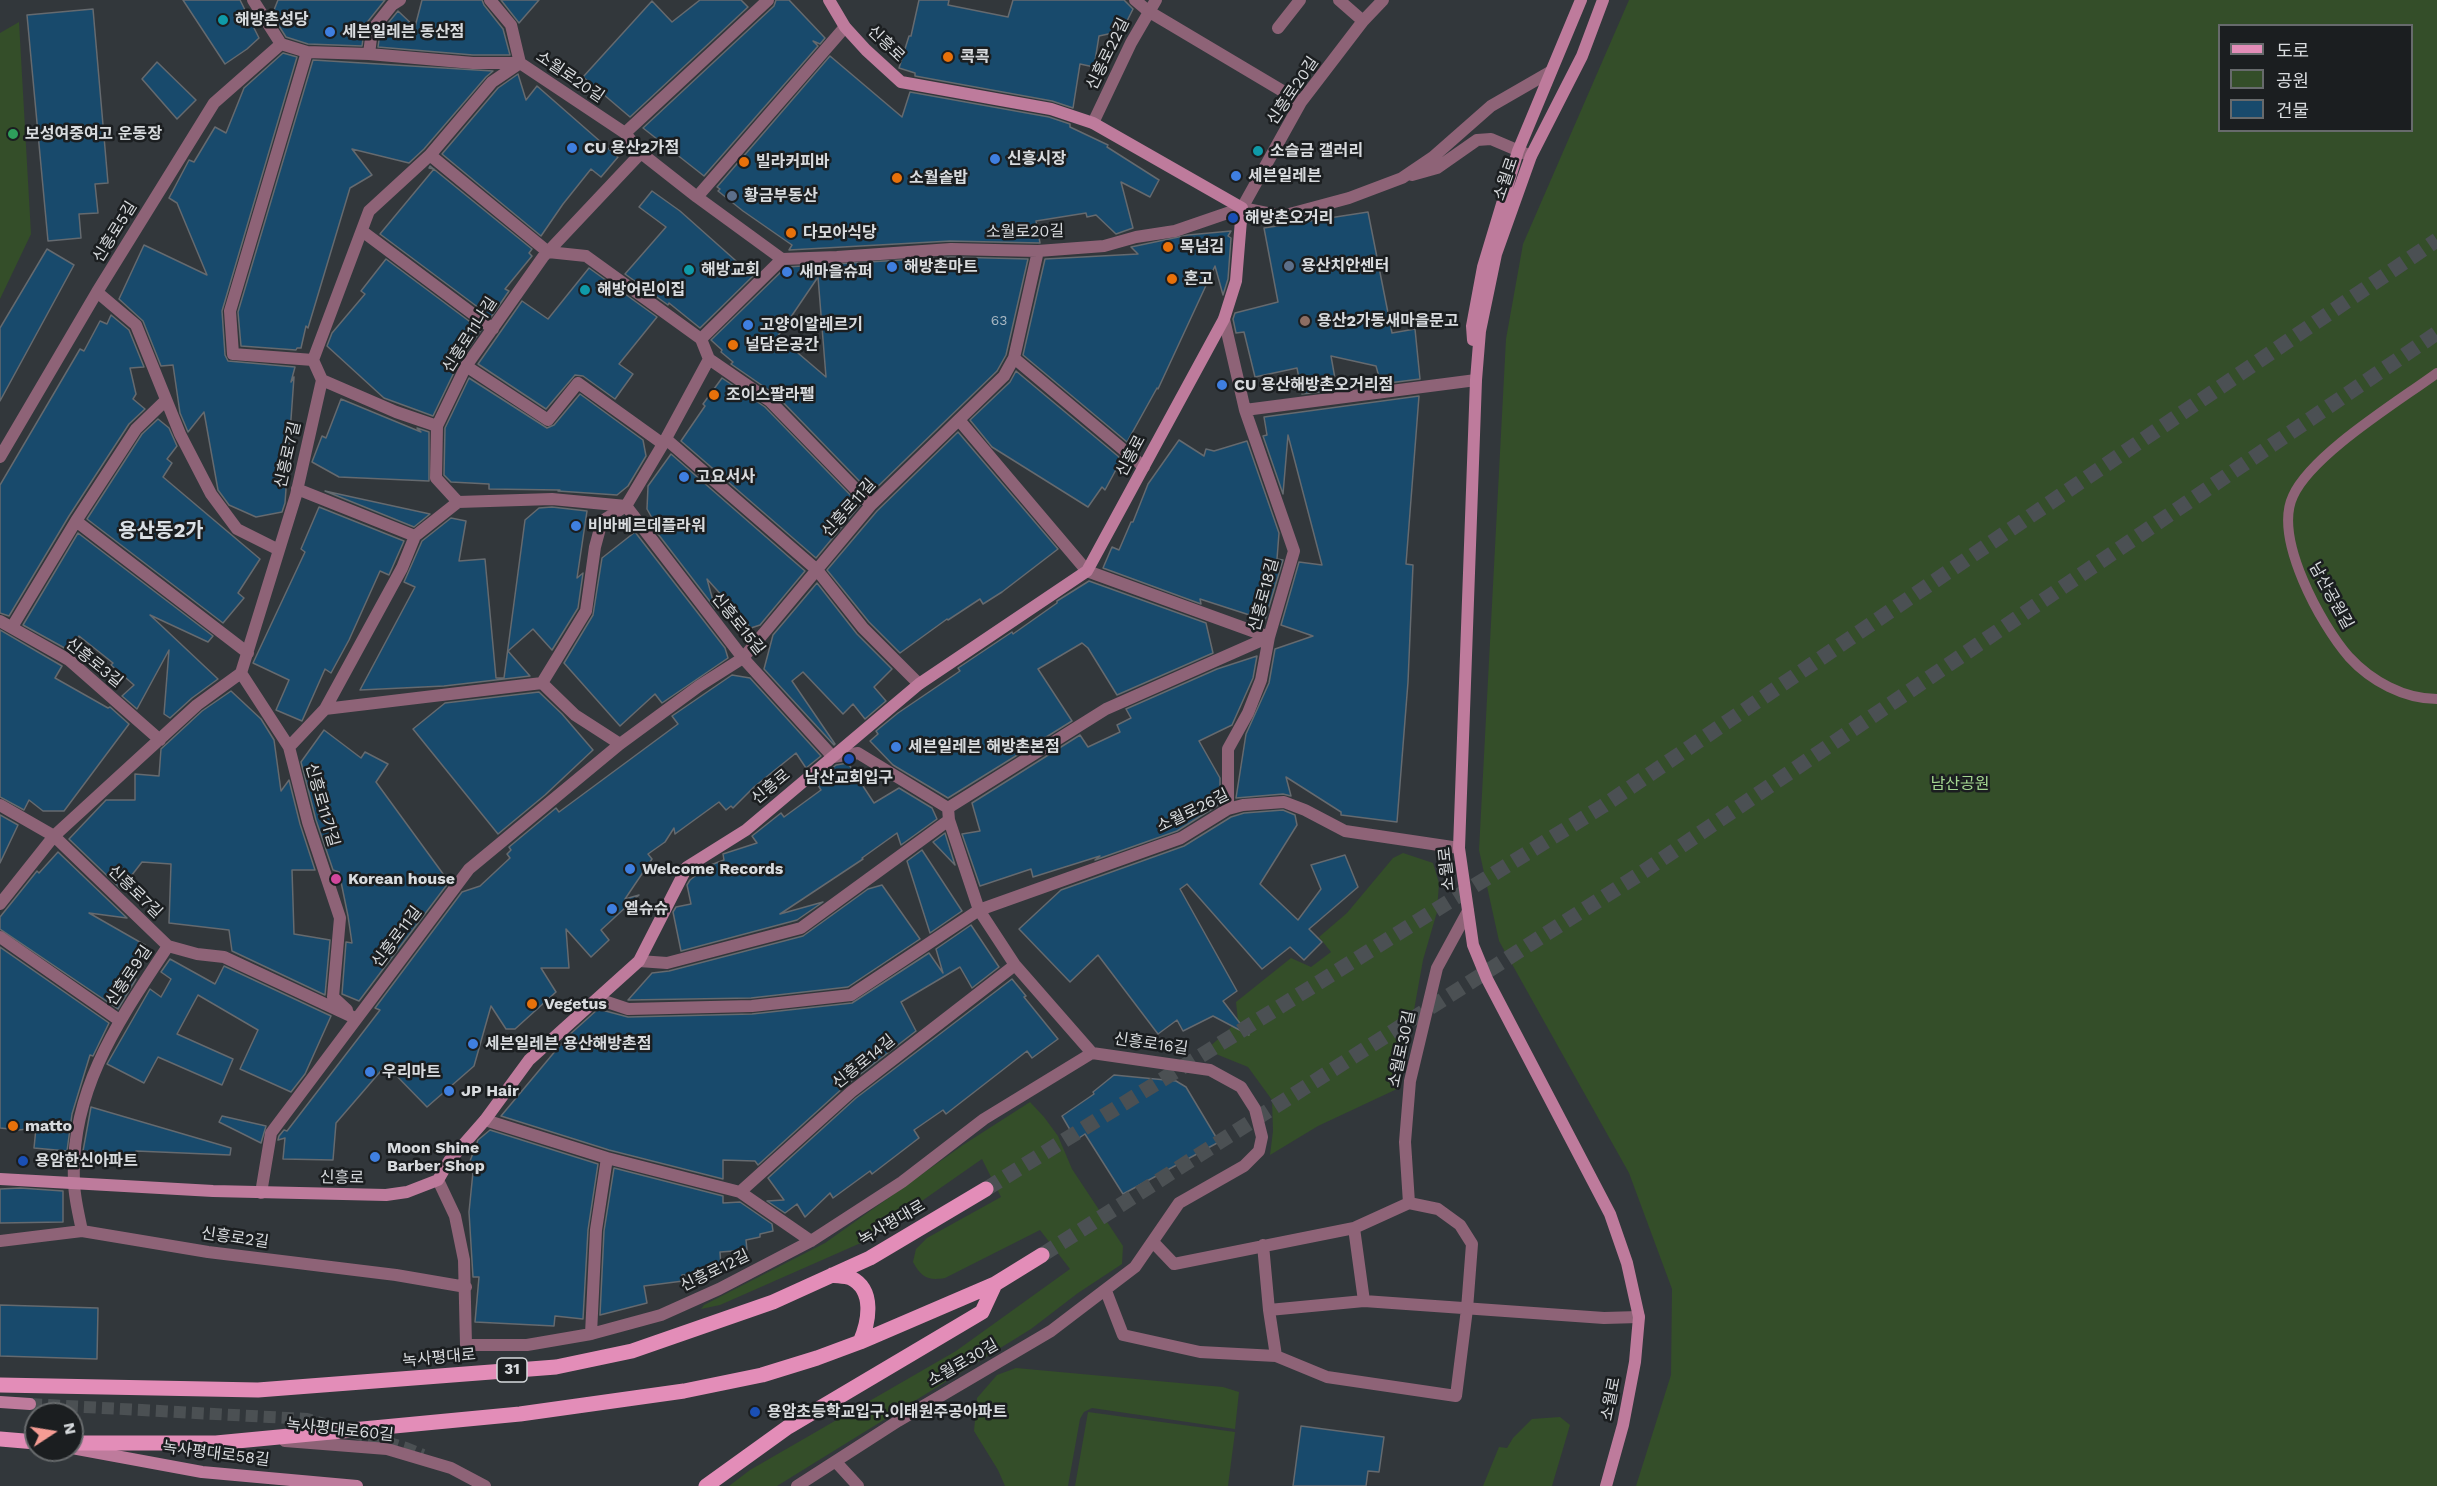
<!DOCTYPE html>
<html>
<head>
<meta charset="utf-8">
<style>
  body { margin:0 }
  #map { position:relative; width:2437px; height:1486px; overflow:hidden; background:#32373b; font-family:"Work Sans","Noto Sans KR",sans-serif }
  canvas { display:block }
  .legend { position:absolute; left:2218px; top:24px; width:195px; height:108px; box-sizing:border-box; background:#1b1e20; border:2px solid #676a6c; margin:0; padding:8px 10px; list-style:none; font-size:18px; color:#d8dbde }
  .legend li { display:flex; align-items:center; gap:12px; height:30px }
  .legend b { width:30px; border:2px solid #676a6c }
  .north { position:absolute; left:24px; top:1402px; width:60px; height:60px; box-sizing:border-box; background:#1b1e20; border:2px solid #676a6c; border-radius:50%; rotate:78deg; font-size:16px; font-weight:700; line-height:24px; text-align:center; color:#d8dbde }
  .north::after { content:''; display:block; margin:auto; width:21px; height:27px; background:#f59c94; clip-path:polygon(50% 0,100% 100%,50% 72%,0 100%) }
</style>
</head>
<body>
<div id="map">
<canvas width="2437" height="1486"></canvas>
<ul class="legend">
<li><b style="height:8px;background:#e38db8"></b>도로</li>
<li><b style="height:16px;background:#344e29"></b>공원</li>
<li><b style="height:16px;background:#184a6c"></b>건물</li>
</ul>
<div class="north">N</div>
</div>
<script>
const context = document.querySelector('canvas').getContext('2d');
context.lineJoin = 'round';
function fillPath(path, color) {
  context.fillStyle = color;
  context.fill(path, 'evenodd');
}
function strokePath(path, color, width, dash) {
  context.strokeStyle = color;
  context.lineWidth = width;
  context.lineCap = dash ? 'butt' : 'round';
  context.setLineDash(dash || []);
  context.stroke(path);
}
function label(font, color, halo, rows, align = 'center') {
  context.font = font + ' "Work Sans","Noto Sans KR",sans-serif';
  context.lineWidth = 5;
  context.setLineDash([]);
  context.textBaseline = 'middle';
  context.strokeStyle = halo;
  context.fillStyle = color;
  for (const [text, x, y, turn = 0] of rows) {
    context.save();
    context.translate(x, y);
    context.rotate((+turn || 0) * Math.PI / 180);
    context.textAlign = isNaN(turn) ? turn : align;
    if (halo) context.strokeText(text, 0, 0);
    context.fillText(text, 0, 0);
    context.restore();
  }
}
fillPath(new Path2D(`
  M1629,0H2437V1486H1636L1671,1375L1672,1289L1629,1173L1499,941L1479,850L1506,339L1523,244ZM2220,26H2412V130H2220Z
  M19,22L31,234L0,299V33Z
  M1403,853L1433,863L1439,883L1437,912L1423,960L1404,1066L1397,1089L1318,1126L1270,1155L1273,1131L1272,1100L1248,1067L1206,1050L1238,1021L1236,1002L1291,958L1311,967L1331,952L1319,937L1347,913L1393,858Z
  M1030,1102L1044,1117L1058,1136L1072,1169L1123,1246L1122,1264L1078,1293L1031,1329L777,1486H729L750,1470L956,1351L1070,1269L1040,1230L945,1278C928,1281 921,1277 913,1262L916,1249L927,1238L1001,1197L982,1159L863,1242L720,1305L701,1309L704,1305L825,1243L963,1145Z
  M1016,1368L1223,1387L1239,1392L1235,1429L1092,1408L1084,1412L1080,1419L1068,1486H1005L998,1470L974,1431L977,1398L997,1375Z
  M1088,1412L1235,1432L1228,1486H1075Z
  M1560,1417L1570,1425L1552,1486H1483L1499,1447L1507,1448L1513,1438L1532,1419Z`), '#344e29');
const building = new Path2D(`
  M183,0H240L259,38L247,49L225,64Z
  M278,0H385L365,25L362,46L308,44L286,37L272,15Z
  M422,0H482L484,5L503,29L510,55H473L378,47L380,33L398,11L415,27Z
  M501,0H539L519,23Z
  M700,0H741L748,7L630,117L583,77L652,1L672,22Z
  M776,0H789L825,38L820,44L813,41L818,46L704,176L643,128L774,6Z
  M919,0H949L948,5L1008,17L1013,0H1124L1133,9L1122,31L1099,36L1094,67L1080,64L1073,108L1052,101L915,76V73L899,68L909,36H911Z
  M93,9L108,183L95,184L98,213L79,214L81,238L48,241L27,15Z
  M283,53L297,57L222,311L225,355L228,361L295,367L291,382L294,377L285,503L282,512L256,517L229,505L218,490L204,412L188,432L180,413L173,365L161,366L143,321L119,299L144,245L207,275L177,203L169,198L189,160L194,162L215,127L226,133L244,88Z
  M830,56L902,117L910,92L1049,117L1070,124V127L1108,145L1107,147L1159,180L1150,197L1121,182L1133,228L1116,234L1096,215L1087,217L1086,213L1036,221L1040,243L950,241L789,250L792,245L743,211L718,191L720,189L717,187Z
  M313,60L493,71L486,77L424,149L409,163L352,149L372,175L350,188L308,328L306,326L301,348H297L296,350L241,346L238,312Z
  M157,62L196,100L177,119L142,79Z
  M518,74L526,100L537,86L618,157L601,177L591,169L563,204L541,236L442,154L498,88Z
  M430,166L532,249L529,253L532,256L505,289L509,291L491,317L380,234L434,169L429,168Z
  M652,191L680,211L753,276L700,328L669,303L668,305L625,274L666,227L639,207Z
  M1368,212L1392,333L1415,329L1420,379L1381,384L1376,366L1331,356L1337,390L1302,394L1297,368L1255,377L1244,332L1236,333L1233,319L1235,313L1278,302L1264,228Z
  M1231,231L1228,236L1231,238L1228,279L1223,295L1215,266L1158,389L1157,388L1127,442L1023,355L1045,259L1138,254L1131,247L1188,235Z
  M47,249L74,265L0,401V328Z
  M951,257L1028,259L1006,355L997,371L871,493L776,395L731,364L733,362L721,352L722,350L711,340L786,267ZM818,277L826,377L778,336Z
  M386,259L481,330L459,362L433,416L384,398L327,346L332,333L365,294L361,291Z
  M589,268L657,317L619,364L633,374L615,399L583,376L575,375L546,409L478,364L522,301L548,319Z
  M111,315L129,330L144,367L130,368L136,394L133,399L145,409L129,424L69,516L9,616L0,613V485L80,349L84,351L100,321L107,324Z
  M1016,371L1119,457L1118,466L1105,490L1102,487L1088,507L992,447L970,420L1010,382Z
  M469,378L547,428L554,425L580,394L643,440L646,456L628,486L617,495L558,491L560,490L489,489V484L451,482L444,475L445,428Z
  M722,378L765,407L860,505L816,558L681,441L705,406L703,404Z
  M1419,396L1406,564L1413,565L1408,682L1397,822L1341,815V812L1286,777L1291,796L1283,794L1236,798L1246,734L1269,683L1275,649L1313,636L1281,625L1299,562L1322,565L1288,435L1283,494L1263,436L1267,435L1264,417Z
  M341,399L421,432L417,428L429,432V481L339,477L312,462L322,436L326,438Z
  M158,419L169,428L177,446L167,459L172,463L163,477L260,559L238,593L244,598L223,623L87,519L142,434Z
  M958,432L1058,549L1002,592L983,604L980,599L948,620L947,619L900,653L869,622L827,570L877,511Z
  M1179,440L1204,456L1206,449L1214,451L1247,441L1279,533L1277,559L1283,560L1265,620L1200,599L1201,604L1103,568L1112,547L1119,550L1131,522H1133L1148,484Z
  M671,454L805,571L760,625L751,628L707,579L715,608L648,521L652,518L647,509L648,486Z
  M325,491L352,497L430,514L414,527Z
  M319,507L404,541L389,575L380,571L349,640L331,673L325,669L302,721L276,710L289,680L253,663L305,552L301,549Z
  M552,507L587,511L577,578L583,573L578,608L552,650L533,629L508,651L530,676L444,686L360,690L415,587L404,582L422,541L451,518L466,521L459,561L485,559L496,678H504L525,520L539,508Z
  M635,532L725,648L728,658L662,703L655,694L620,726L564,663L593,615L602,558Z
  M78,533L213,636L208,642L150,615L218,679L192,698L170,718L164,714L169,650L137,709L122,696L134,685L111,665L113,663L79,636L70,651L23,625Z
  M1089,581L1206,623L1213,653L1117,695L1088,648L1082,643L1038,669L1072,721L948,798L893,765L870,741L878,734L876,731L898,713L960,671L958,668L1012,632L1013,634L1057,603V601Z
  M817,583L857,634L892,669L874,687L886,701L865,719L853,704L843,714L803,672L792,681L835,744L834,745L764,669L773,635Z
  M0,630L62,666L55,678L108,708L110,707L129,724L64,811H43L29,800L24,810L0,797Z
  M1257,656L1253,678L1232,725L1199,741L1220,778V804L1177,831L1095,860L1100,856L1033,877L1031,869L980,886L962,834L980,831L972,803L1080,735L1088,747L1120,732L1117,725L1131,718L1126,709L1217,669Z
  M732,675L750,678L821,756L806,768L796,753L754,787L733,808L731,806L726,810L719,802L675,834L674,828L665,842L648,854L652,859L625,899L639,895L601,930L609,940L591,957L566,929L569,968H541L556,992L515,1029H506L491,1006L474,1066L427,1107L386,1065L336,1123L333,1160L283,1159L285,1138L278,1140L279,1136L284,1130L287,1131L380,1010L375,1008L462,892L480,886L510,858L507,854L511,850L509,847L556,808L559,812L678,724L672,716Z
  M231,691L261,719L274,740L281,791L289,780L300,824L315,870H292L294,934L330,940L325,995L232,951L229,930L169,923L171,864L142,862L121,889L69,839L106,800H135V774L159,776L161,749L202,711Z
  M539,692L562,714L593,750L545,795L498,834L413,729L445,703Z
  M324,730L361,758L365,752L388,764L376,782L449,882L359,1001L342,994L346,942L352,943L348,916L339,872L333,870L316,820L301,762Z
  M848,763L874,803L899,788L932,808L937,819L901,845L897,833L862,858L863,859L780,914L823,902L797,920L681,951L673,912L676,907L691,904L687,885L690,880L708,866L724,860L723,854L726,853L757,843L752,836L781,813L784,817L821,790L816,782L836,765Z
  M1283,810L1295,815L1297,825L1260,884L1298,920L1321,889L1311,865L1345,855L1358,887L1309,929L1322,942L1304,960L1290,947L1262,969L1187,884L1180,889L1237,991L1223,1001L1249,1035L1213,1016L1183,1031L1177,1020L1158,1034L1098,955L1070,982L1019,929L1061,890L1184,846L1231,817L1244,813Z
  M0,815L18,825L0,863Z
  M945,833L955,865L933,842Z
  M922,850L962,911L930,933L907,861Z
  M58,852L127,918L89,913L145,945L127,972L136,979L118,1009L0,929V917L37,871L39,873Z
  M882,885L920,939L848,987L751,998L628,1000L652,973L669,971L803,936L868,889Z
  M971,925L999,967L972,988L960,967L901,1002L916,1031L845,1086L758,1165L755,1161L723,1160V1179L609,1150L501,1116L567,1037L598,1009L628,1017L752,1014L852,1003L929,953L943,973L936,949Z
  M0,947L109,1023L93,1056L90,1055L72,1114L67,1151L34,1148L36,1128L10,1131V1129L0,1128Z
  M170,959L215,984L224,966L331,1016L305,1074L291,1092L240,1069L258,1030L198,995L177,1034L233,1059L222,1085L158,1057L144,1083L107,1064L150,989L161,997L171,979L161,972Z
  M1012,979L1026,996L1024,997L1058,1039L1032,1058L1027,1051L946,1114L943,1110L914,1130L919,1138L872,1174L870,1171L833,1198L830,1193L805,1217L797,1204L785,1213L767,1201L784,1200L768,1178L856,1098Z
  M1114,1075L1176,1081L1186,1087L1219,1142L1123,1194L1085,1134L1076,1140L1062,1116L1094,1094L1093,1092Z
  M91,1107L231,1148L230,1155L136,1151V1157L83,1151Z
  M222,1116L266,1126L261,1143L219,1122Z
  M490,1130L598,1164L588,1230L583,1319L555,1316L554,1326L475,1322L479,1277H473L469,1212L473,1172L467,1169L478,1140Z
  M614,1168L723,1196V1203L740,1202L772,1224L773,1231L760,1234V1237L746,1240L747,1250L720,1252L721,1267H707L708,1274L682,1275L683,1281L644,1286L647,1303L600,1315L604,1231Z
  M20,1188L63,1191V1222L0,1223V1189Z
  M0,1305L98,1308L97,1359L0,1356Z
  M1301,1426L1384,1437L1379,1472L1368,1471L1366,1486H1293Z`);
fillPath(building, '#184a6c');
strokePath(building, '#656a6f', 1.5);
strokePath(new Path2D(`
  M30,1404L307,1419L406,1448L423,1455`), '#4b5053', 12, [12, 6]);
strokePath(new Path2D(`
  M986,1189L1603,806L2437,240
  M1042,1255L1643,872L2437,333`), '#4b5053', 15, [15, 8]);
strokePath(new Path2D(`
  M2437,373C2399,401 2312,454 2293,496C2273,538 2321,625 2349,657C2371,681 2404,699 2437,699`), '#8e6377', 10);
strokePath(new Path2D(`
  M253,0L281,44L307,52L369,54L473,63H520L625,133L641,153L697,197L782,259L837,257L951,249L1038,251L1104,246L1136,237L1175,231L1242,208L1282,216L1349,198L1402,178L1433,157L1491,106L1550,72
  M1135,0L1148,11L1301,102
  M1339,0L1363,21
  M1278,28L1300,0
  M307,52L230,311L233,354L313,360
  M369,54L372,30L392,5L400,0
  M1093,123L1131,43L1156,0
  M625,133L768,0
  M430,155L548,252L586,256L701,339
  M1412,175L1437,168L1477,140L1491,139L1531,156
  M697,197L845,27
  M1242,208L1301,102L1363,21L1383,0
  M362,231L493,329
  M97,292L136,325L180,434L211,494L237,529L279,550
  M1224,319L1245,410L1294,551L1269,637L1261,680L1248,713L1228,749V809
  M1014,358L1144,467
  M709,359L770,401L871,505
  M466,366L548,420L578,383L663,444
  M322,380L396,412L437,426
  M166,400L136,429L76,521L248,653
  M1245,410L1476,380
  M959,420L1087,571L1269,637
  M666,439L817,570L863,628L919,684
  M0,457L97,292L214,103L281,44
  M297,489L415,536
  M458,502L552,499L626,506L743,658L833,757L858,753L948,808L949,820L979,910L1015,965L1092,1053L1210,1070L1241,1087L1255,1109L1262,1137L1259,1151L1244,1166L1179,1203L1135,1267L1051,1331L898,1421L797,1486
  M0,621L69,660L160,740
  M12,627L76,521
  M241,673L289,747L308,822L340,918L333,997L347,1010
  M542,683L575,715L620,744
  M325,709L542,683L586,611L595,547L602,521L626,506L663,444L709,359L701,339L782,259
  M289,747L325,709L402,568L415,536L458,502L436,478L437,426L466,366L543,257L641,153
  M0,805L54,836L168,946L197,954L224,957L355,1018
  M948,808L1106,709L1269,637
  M0,904L54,836L197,705L241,673L296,495L322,380L313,360L369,211L430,155L492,82L520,63L511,25L490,0
  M0,937L119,1020
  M639,961L667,963L801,928L949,820
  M598,999L628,1009L752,1006L851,995L979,910L1181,838L1228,809L1243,805L1284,802L1305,810L1345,831L1459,848
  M485,1120L607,1158L740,1192L811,1241
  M438,1180L455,1216L464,1260L466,1345H527L591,1334L661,1315L719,1289L811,1241L902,1182L984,1119L1092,1053
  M740,1192L851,1092L1015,965
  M261,1193L271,1133L469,869L620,744L699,686L743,658L871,505L1004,376L1014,358L1038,251
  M1354,1228L1364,1301
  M82,1231C79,1215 74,1197 74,1181C70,1089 120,1019 168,946
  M0,1241L82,1231L208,1252L396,1275L466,1287
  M1153,1242L1174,1264L1354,1228L1409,1203L1405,1142L1410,1081L1437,968L1468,911
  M1106,1291L1123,1335L1200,1352L1276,1356L1269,1310L1263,1245
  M1269,1310L1364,1301L1604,1318L1639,1317
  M591,1334L596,1230L607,1158
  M1276,1356L1327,1377L1456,1396L1467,1309L1472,1244L1460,1225L1438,1209L1409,1203
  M285,1441L387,1449L451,1468L485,1486
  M836,1462L858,1486`), '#8e6377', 12);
strokePath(new Path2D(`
  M1603,0L1582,56L1531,156L1496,254L1480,331L1476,380L1459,848L1473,945L1487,979L1610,1214L1627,1263L1639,1317L1635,1362L1623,1425L1606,1486
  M1473,340L1472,326L1483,267L1518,151L1581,0
  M0,1179L213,1191L386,1195L407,1192L438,1180L449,1161L485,1120L529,1060L639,961L687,867L746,830L919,684L1087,571L1224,319L1236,281L1242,208L1093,123L1051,109L901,82L866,50L845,27L829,0
  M0,1402L30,1404
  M72,1448L202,1472L357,1486`), '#be7b9c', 12);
strokePath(new Path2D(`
  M832,1275C838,1276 846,1276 851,1278C875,1290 869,1322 860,1342
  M0,1385L258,1390L556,1367L632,1351L773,1302L870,1258L986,1189
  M0,1439L36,1442
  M72,1443H216L520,1414L684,1391L762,1375L817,1358L860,1342L995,1284L1042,1255
  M706,1486L788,1427L982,1312L995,1284`), '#e38db8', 15);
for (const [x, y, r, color] of [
  [223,20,6,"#0f9aa8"],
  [330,32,6,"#3f7fe0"],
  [948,57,6,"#e8710a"],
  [13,134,6,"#2e9e5b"],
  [572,148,6,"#3f7fe0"],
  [1258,151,6,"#0f9aa8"],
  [995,159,6,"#3f7fe0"],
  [744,162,6,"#e8710a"],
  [1236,176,6,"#3f7fe0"],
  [897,178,6,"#e8710a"],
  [732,196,6,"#5c6f8a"],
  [1233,218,6,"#1a4fb4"],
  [791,233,6,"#e8710a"],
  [1168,247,6,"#e8710a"],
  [1289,266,6,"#5c6f8a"],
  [892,267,6,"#3f7fe0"],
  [689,270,6,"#0f9aa8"],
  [787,272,6,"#3f7fe0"],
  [1172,279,6,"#e8710a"],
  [585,290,6,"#0f9aa8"],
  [1305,321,6,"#8d6e63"],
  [748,325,6,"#3f7fe0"],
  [733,345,6,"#e8710a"],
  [1222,385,6,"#3f7fe0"],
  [714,395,6,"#e8710a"],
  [684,477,6,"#3f7fe0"],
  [576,526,6,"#3f7fe0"],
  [896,747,6,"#3f7fe0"],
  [849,759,6,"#1a4fb4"],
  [630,869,6,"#3f7fe0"],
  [336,879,6,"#d1479c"],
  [612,909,6,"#3f7fe0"],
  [532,1004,6,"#e8710a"],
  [473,1044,6,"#3f7fe0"],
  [370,1072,6,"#3f7fe0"],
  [449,1091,6,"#3f7fe0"],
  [13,1126,6,"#e8710a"],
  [375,1157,6,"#3f7fe0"],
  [23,1161,6,"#1a4fb4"],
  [755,1412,6,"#1a4fb4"]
]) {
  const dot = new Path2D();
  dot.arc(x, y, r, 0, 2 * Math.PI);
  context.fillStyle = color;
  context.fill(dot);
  strokePath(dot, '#1b1e20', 2);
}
label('14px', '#a8b7c2', null, [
  ["63",999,321]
]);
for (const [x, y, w] of [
  [512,1370,30]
]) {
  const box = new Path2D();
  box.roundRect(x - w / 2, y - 12, w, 24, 4.5);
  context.fillStyle = '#1b1e20';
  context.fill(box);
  strokePath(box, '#d8dbde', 1.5);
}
label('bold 15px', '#d8dbde', null, [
  ["31",512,1370]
]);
label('bold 16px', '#d8dbde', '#1b1e20', [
  ["해방촌성당",235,20],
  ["세븐일레븐 동산점",342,32],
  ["콕콕",960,57],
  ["보성여중여고 운동장",25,134],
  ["CU 용산2가점",584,148],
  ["소슬금 갤러리",1270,151],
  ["신흥시장",1007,159],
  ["빌라커피바",756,162],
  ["세븐일레븐",1248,176],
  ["소월솥밥",909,178],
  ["황금부동산",744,196],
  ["해방촌오거리",1245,218],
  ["다모아식당",803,233],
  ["목넘김",1180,247],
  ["용산치안센터",1301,266],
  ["해방촌마트",904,267],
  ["해방교회",701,270],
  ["새마을슈퍼",799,272],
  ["혼고",1184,279],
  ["해방어린이집",597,290],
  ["용산2가동새마을문고",1317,321],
  ["고양이알레르기",760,325],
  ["널담은공간",745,345],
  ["CU 용산해방촌오거리점",1234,385],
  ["조이스팔라펠",726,395],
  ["고요서사",696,477],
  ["비바베르데플라워",588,526],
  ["세븐일레븐 해방촌본점",908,747],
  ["남산교회입구",849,778,"center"],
  ["Welcome Records",642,869],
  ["Korean house",348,879],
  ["엘슈슈",624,909],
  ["Vegetus",544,1004],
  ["세븐일레븐 용산해방촌점",485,1044],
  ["우리마트",382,1072],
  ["JP Hair",461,1091],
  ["matto",25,1126],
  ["Moon Shine",387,1148],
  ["Barber Shop",387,1166],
  ["용암한신아파트",35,1161],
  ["용암초등학교입구.이태원주공아파트",767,1412]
], 'left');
label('16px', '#d8dbde', '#1b1e20', [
  ["신흥로",886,44,44],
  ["신흥로22길",1108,54,-64],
  ["소월로20길",570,77,34],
  ["신흥로20길",1293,91,-56],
  ["소월로",1506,179,-71],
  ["신흥로5길",115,232,-58],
  ["소월로20길",1025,232,-1],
  ["신흥로11나길",470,335,-57],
  ["신흥로7길",288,455,-77],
  ["신흥로",1131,456,-62],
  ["신흥로11길",849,508,-48],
  ["신흥로18길",1264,595,-75],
  ["남산공원길",2331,596,61],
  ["신흥로15길",738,624,51],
  ["신흥로3길",94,663,39],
  ["신흥로",771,787,-40],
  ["신흥로11가길",322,805,74],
  ["소월로26길",1193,811,-26],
  ["소월로",1447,869,-96],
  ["신흥로7길",135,892,44],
  ["신흥로11길",397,937,-53],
  ["신흥로9길",129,976,-56],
  ["신흥로16길",1151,1044,8],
  ["소월로30길",1402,1049,-78],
  ["신흥로14길",864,1062,-39],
  ["신흥로",342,1178,1],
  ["녹사평대로",892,1223,-30],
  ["신흥로2길",235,1238,8],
  ["신흥로12길",715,1271,-26],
  ["녹사평대로",439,1358,-5],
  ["소월로30길",963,1363,-30],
  ["소월로",1611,1399,-79],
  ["녹사평대로60길",340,1430,6],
  ["녹사평대로58길",216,1454,7]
]);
label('16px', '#a4d691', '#1b1e20', [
  ["남산공원",1960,784]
]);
label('bold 20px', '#dae0e5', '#1b1e20', [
  ["용산동2가",161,531]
]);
</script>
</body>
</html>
